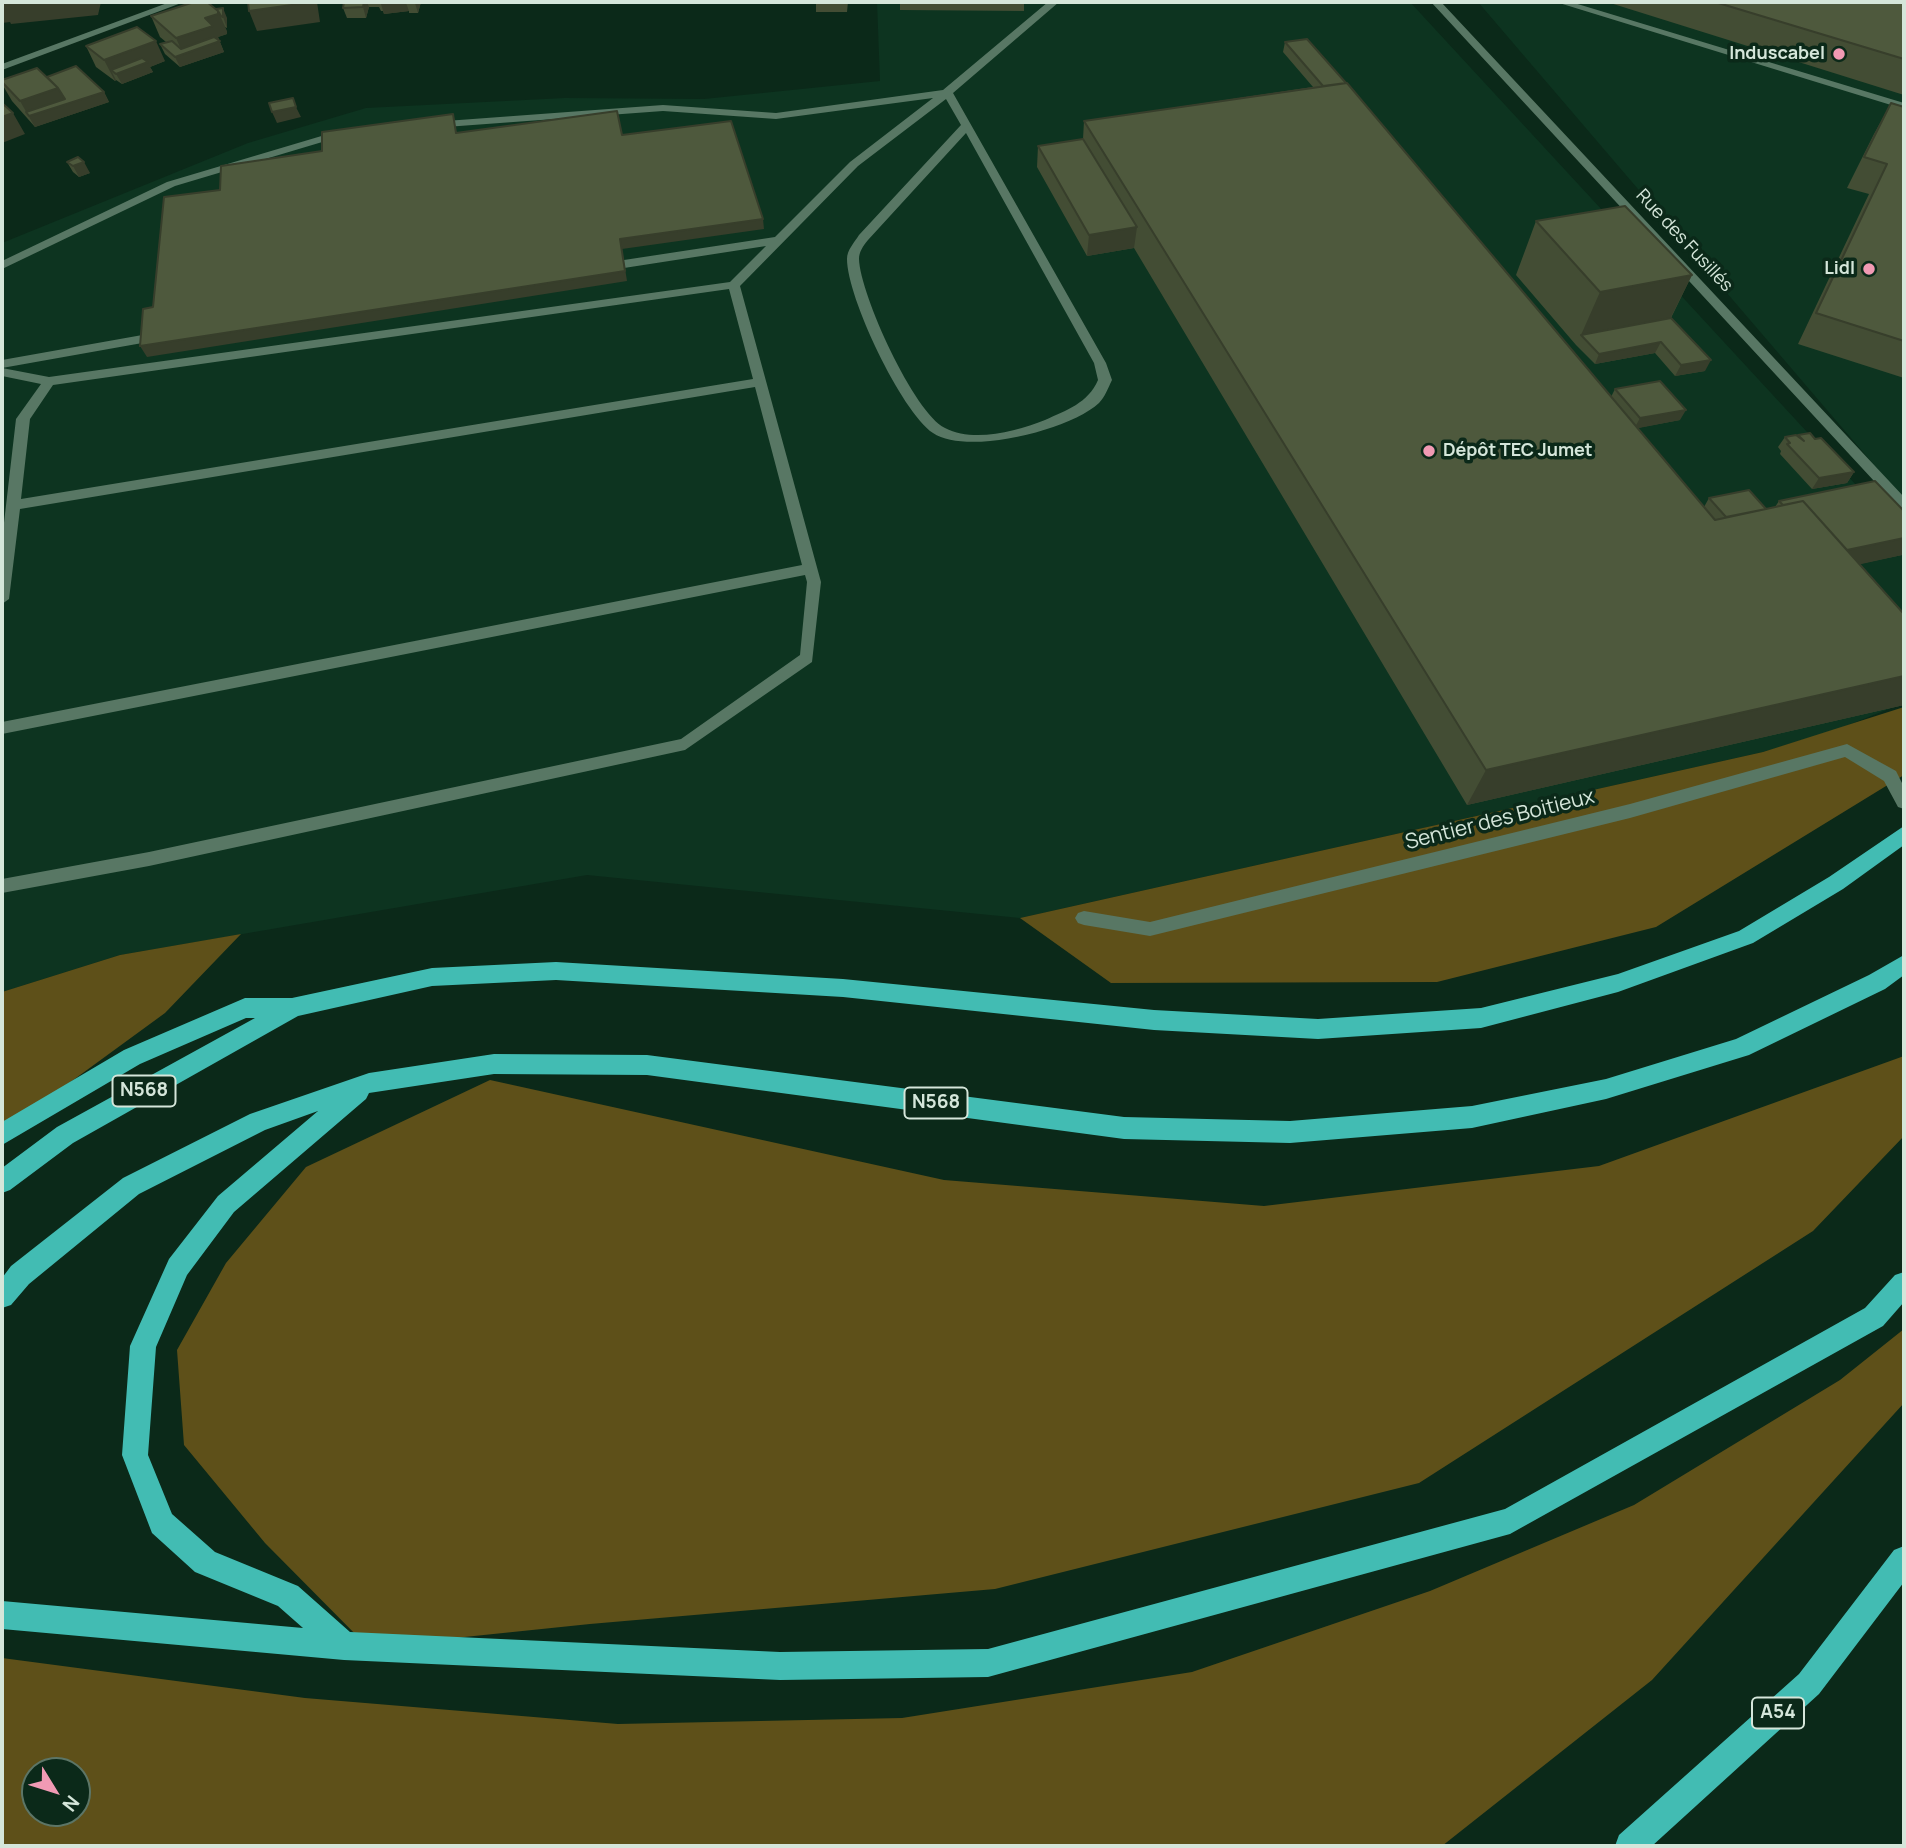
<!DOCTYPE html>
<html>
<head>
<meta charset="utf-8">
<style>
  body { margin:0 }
  #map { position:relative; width:1906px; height:1848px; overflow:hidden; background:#0b2919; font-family:Manrope,sans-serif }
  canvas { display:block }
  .frame { position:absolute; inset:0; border:4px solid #d5e6da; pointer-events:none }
  .north { position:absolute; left:21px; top:1757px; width:70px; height:70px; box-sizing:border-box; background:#0b2919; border:2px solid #5c7566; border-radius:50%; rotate:128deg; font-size:19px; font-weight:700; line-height:28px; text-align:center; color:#d5e6da }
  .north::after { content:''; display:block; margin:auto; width:24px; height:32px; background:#f19ab4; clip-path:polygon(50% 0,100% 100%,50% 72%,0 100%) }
</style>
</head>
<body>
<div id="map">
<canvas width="1906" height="1848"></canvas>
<div class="frame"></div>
<div class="north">N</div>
</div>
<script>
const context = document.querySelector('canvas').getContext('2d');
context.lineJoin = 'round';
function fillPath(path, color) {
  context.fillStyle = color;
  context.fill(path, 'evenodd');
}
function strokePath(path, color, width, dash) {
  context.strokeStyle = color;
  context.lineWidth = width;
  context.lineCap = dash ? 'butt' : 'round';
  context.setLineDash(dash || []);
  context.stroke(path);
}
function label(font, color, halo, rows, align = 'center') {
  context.font = font + ' Manrope,sans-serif';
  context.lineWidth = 7;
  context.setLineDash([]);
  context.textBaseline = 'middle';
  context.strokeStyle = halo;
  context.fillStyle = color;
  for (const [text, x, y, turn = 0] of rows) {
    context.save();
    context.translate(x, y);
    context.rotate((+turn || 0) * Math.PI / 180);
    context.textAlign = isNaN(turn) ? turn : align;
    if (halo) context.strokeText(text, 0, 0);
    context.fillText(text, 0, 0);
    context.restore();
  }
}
fillPath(new Path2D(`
  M877,2H1410L1904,537V703L1838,729L1763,752L1020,918L587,875L120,955L2,992V243L248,143L366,108L565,98L704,99L880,81Z
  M1478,2H1904V500Z`), '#0d3420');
fillPath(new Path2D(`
  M1904,707V775L1656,927L1437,982L1111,983L1020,918L1763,752Z
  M241,934L165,1013L2,1132V992L120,955Z
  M1904,1056V1136L1813,1231L1419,1483L995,1589L590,1624L368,1647L265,1543L184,1445L177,1350L226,1263L306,1167L490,1080L944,1180L1264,1206L1599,1166Z
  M1904,1329V1403L1652,1680L1442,1846H2V1658L305,1698L618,1724L902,1718L1192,1672L1430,1591L1634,1505L1840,1380ZM35,1771H77V1813H35Z`), '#5e5019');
fillPath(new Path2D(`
  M1048,2H1059L953,93L1106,363L1112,380C1108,388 1105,397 1099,403C1070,430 967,456 933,433C901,411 847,297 847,259C847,250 854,243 859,235L961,125L946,99L858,166L740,286L821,582L812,662L685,750L149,866L2,893V879L149,852L681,739L800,655L807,582L805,575L2,734V722L802,565L755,387L20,509L9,599L2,604V540L16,419L41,384L2,376V360L148,334L154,338L148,342L2,368L49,377L730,282L766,246L624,268L618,264L624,260L775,237L850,162L933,98L776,119L663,111L432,128L427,125L432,122L663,105L776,113L943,90ZM966,133L1094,363L1098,380C1088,403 1067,410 1045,420C1017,431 974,443 945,428C914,413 860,294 859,259C859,252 863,246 868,240ZM729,289L753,379L21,499L30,419L53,385Z
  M345,129L350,132L349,134L175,186L2,269V261L167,182Z
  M1847,744L1896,771L1904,787V809L1898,807L1884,781L1845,757L1630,818L1150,936L1084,925L1078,923L1075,918L1078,913L1084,911L1150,922L1630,804Z`), '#587764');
fillPath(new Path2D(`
  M170,2H184L2,70V64Z
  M1431,2H1441L1904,497V510L1899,508Z
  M1556,2H1571L1904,103V109Z`), '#587764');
fillPath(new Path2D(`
  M1904,826V845L1843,889L1753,943L1618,992L1481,1028L1318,1039L1154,1030L843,997L556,980L432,986L298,1016L73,1143L10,1190L2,1193V1168L57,1127L255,1018H246L140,1064L2,1145V1122L124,1050L245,998H292L432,968L556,962L843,979L1154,1010L1318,1019L1481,1008L1618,974L1739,931L1829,877Z
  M1904,955V975L1885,989L1749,1055L1606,1099L1472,1128L1290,1143L1124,1139L647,1075L494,1074L369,1093L366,1099L234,1212L187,1275L156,1347L148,1455L172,1514L215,1552L298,1586L350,1632L780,1652L988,1649L1505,1509L1865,1308L1895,1275L1904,1272V1302L1883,1326L1510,1534L988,1677L780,1680L344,1660L2,1629V1601L303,1628L278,1606L195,1572L152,1533L122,1455L130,1346L169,1259L218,1196L318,1111L265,1130L139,1194L29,1284L11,1305L2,1308V1278L11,1266L123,1178L250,1114L369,1073L494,1054L647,1055L1124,1117L1290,1121L1472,1106L1606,1079L1736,1039L1869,975Z
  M1904,1546V1582L1819,1694L1652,1846H1615L1619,1835L1799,1674L1894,1550Z`), '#42bcb3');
fillPath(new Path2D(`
  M194,2L227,18V28L225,27L227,34L218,37L224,52L180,67L165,54L160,44L166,42L160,37L151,16Z
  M344,2H421L418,13H409V11L384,14L383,11H381L379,7H369L366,18H347L343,8Z
  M425,2H449V3L426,4Z
  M816,2H848L847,12H816Z
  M900,2H1024V11L900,10Z
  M1607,2H1904V95Z
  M1285,42L1611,397L1615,389L1680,420L1637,428L1704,507L1709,498L1766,509L1775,507L1779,501L1902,555L1859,564L1904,614V705L1467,805L1134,248L1087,256L1037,167L1038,146L1083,139L1084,121L1313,87L1283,52Z
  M86,46L165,61L150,67L153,72L122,84L116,80L115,81L96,67Z
  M47,77L104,92L109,102L35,127L12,101L2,84V80Z
  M1891,103L1904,107V378L1798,344L1869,194L1847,188L1874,134Z
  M67,162L90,173L79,177L73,172Z
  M1536,221L1692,275L1671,318L1705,371L1675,376L1655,353L1595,364L1576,345L1516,275Z
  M1797,436L1815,439L1854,472L1847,483L1812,489L1780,454L1781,451L1778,447L1785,437Z`), '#434d34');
fillPath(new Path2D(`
  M9,2H101L98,15L11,24L10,22L2,23V3Z
  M313,2H317L320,22L257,31L249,11Z
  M364,2H367L369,7L366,18L363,7Z
  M396,2H408L406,3L409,11L384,14L381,4Z
  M415,2H421L418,13L415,3Z
  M223,8L227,18V28L223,17Z
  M218,11L227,31V34L218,37L224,52L180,67L175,57L183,54L176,38L205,18Z
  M156,41L165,61L150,67L153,72L122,84L116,74L111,70L116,80L115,81L104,60Z
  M58,88L104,92L109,102L35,127L26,112L32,122L20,101Z
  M296,107L301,117L277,123L272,112Z
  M13,113L25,134L2,143V117Z
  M84,162L90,173L79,177L73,166Z
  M763,219L764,229L622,249L627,281L147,357L140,346L620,239Z
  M1137,227L1134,248L1087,256L1089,235Z
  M1692,275L1665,329L1581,335L1600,292Z
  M1661,342L1655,353L1595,364L1599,354Z
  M1711,360L1705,371L1675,376L1681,365Z
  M1686,410L1680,420L1634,429L1640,418Z
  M1854,472L1847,483L1812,489L1819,478Z
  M1904,538V552L1902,555L1812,575L1827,554Z
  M1904,676V705L1467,805L1486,770Z`), '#373e2b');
const building = new Path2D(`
  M194,2H207L218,11V14L205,18L213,26L176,38L151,16Z
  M248,2H313L249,11Z
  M344,2H364L363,7L343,8Z
  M1715,2H1904V59Z
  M223,8V17L221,16L218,11L216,9Z
  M137,27L156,41L104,60L86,46Z
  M214,37L220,41L175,57L160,44L172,41L181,49Z
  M1307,39L1346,83L1323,86L1285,42Z
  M142,58L148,62L116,74L111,70Z
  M76,66L104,92L29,116L26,112L65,99L58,88L47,77Z
  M37,68L58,88L20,101L2,82V80Z
  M1347,83L1715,520L1803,501L1904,614V676L1486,770L1084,121Z
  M293,98L296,107L272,112L269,103Z
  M2,103L13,113L2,117Z
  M1891,103L1904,107V341L1816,313L1887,164L1864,157Z
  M617,111L622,135L731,121L763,219L620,239L625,271L140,346L143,309L153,307L164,197L220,190L221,166L322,151V132L453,114L456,133Z
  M1083,139L1137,227L1089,235L1038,146Z
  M78,157L84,162L73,166L67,162Z
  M1625,206L1692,275L1600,292L1536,221Z
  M1671,318L1711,360L1681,365L1661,342L1599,354L1581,335Z
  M1660,381L1686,410L1640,418L1615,389Z
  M1810,433L1815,439L1821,438L1854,472L1819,478L1787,444L1790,443L1785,437L1796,435L1804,441L1798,435Z
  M1875,481L1904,511V538L1847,550L1803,501L1783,505L1779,501Z
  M1749,490L1766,509L1726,517L1709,498Z`);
fillPath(building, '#4e593d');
strokePath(building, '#373e2b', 2);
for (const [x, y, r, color] of [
  [1839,54,7,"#f19ab4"],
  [1869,269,7,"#f19ab4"],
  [1429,451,7,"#f19ab4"]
]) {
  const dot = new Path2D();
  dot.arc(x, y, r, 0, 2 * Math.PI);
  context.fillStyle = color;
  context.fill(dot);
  strokePath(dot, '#0b2919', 2.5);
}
label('bold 18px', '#d5e6da', '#0b2919', [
  ["Induscabel",1825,54],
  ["Lidl",1855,269],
  ["Dépôt TEC Jumet",1443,451,"left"]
], 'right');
label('18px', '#d5e6da', '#0b2919', [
  ["Rue des Fusillés",1684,241,47]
]);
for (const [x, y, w] of [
  [144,1091,63],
  [936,1103,63],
  [1778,1713,52]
]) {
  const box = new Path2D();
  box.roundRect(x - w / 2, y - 15.5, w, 31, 5);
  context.fillStyle = '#0b2919';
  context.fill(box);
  strokePath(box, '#d5e6da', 2);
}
label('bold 19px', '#d5e6da', null, [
  ["N568",144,1091],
  ["N568",936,1103],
  ["A54",1778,1713]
]);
label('21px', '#d5e6da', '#0b2919', [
  ["Sentier des Boitieux",1500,820,-14]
]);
</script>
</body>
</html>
